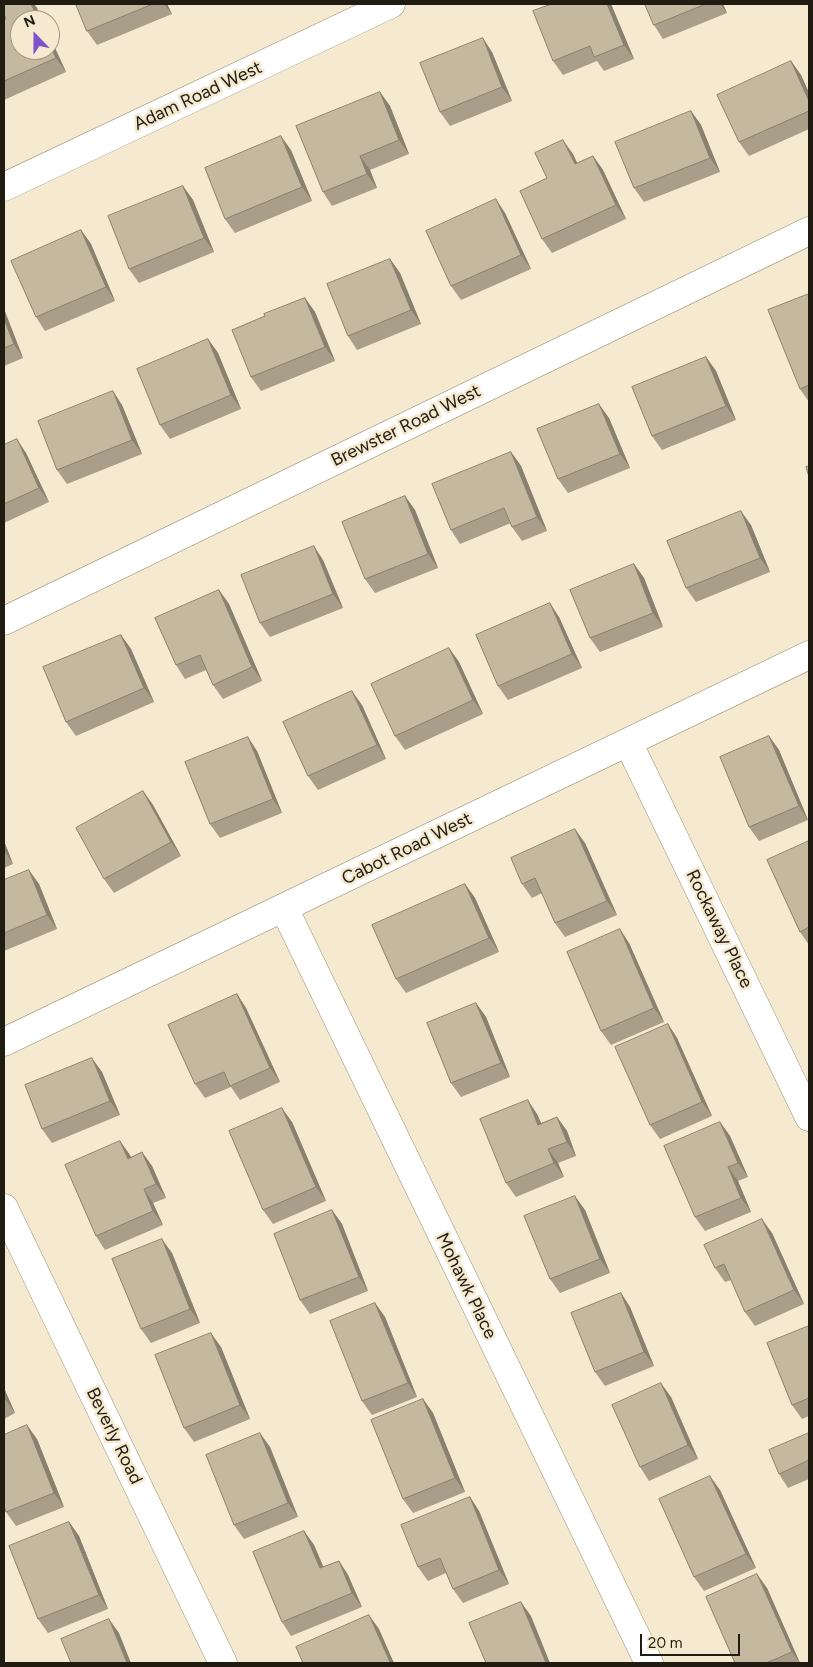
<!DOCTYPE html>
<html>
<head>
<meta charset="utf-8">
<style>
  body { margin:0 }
  #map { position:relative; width:813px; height:1667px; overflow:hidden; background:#f5e9cf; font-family:Figtree,sans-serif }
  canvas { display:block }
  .frame { position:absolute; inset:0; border:5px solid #201c12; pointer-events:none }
  .north { position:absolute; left:10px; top:10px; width:50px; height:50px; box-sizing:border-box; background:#f5e9cf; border:1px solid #a09783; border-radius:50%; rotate:338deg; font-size:14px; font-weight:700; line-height:20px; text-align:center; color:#201c12 }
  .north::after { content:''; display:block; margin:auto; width:18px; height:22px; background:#7e53cc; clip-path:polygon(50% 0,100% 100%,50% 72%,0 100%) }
  .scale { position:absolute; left:640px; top:1634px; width:100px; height:22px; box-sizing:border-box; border:2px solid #201c12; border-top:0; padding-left:6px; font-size:15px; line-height:18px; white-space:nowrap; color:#201c12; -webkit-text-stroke:4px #f5e9cf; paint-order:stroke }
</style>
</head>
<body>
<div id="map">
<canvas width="813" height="1667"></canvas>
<div class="frame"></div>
<div class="north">N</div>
<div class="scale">20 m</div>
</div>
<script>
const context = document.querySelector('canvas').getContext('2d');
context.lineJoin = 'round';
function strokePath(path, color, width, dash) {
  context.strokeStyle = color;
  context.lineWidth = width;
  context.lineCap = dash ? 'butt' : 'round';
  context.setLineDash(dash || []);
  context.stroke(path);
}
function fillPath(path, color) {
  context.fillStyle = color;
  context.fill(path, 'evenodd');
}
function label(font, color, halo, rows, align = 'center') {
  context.font = font + ' Figtree,sans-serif';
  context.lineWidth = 5;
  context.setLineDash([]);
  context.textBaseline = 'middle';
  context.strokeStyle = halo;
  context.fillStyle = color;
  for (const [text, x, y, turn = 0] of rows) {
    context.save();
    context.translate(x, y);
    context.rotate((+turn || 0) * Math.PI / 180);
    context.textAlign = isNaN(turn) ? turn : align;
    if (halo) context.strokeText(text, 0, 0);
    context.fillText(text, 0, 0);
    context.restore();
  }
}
const minor = new Path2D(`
  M4,187L391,4
  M4,621L809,231
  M628,742L809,1117
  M284,908L649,1663
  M4,1042L809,655
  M4,1208L223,1663`);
strokePath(minor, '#9b9078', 29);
strokePath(minor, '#fff', 28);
fillPath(new Path2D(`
  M4,4H34L37,8L42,20H20L50,37L66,72L4,100V20L6,19Z
  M76,4H167L172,14L97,45L87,31Z
  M611,4L634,59L604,71L597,61L563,75L553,61Z
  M645,4H723L727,13L663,39L654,25Z
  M492,52L512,101L450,126L440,112Z
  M791,61L801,75L809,93V129L749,156L739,142Z
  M380,92L390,106L409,154L370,170L377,188L332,206L323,192Z
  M691,111L701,125L720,172L644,202L634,188Z
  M291,150L312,201L235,233L225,219Z
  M573,154L577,163L593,156L603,170L626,219L552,253L542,239L547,178Z
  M183,186L193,200L214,252L139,283L129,269Z
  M505,213L531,269L461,300L451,286Z
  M81,230L91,244L115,301L45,331L36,317Z
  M390,259L400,273L421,324L357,350L348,336Z
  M809,294V402L800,389Z
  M305,298L315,312L335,361L261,391L251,377L265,316Z
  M4,309L23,358L4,366Z
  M208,339L218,353L241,409L170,439L160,425Z
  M706,357L716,371L736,420L662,450L652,436Z
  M122,405L142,454L67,484L57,470Z
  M609,418L630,468L568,493L558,479Z
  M4,445L26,453L49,502L4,523Z
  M511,452L521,466L547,531L522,541L512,527L511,523L460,544L451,530Z
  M405,496L415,510L438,568L375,593L365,579Z
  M751,525L770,572L696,602L686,588Z
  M323,560L343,608L270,637L260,623Z
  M634,564L644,578L663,627L600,652L590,638Z
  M219,590L229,604L262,681L223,699L213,685L206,670L185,679L176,665Z
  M559,617L582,668L508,700L498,686Z
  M121,635L131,649L154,702L76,736L66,722Z
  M449,648L459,662L483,714L405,750L395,736Z
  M362,705L386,759L318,790L308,776Z
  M769,736L779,750L808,820L759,841L749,827Z
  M257,751L282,813L220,838L210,824Z
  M143,791L153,805L181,856L114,893L104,879Z
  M4,841L13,864L4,868Z
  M809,841V945L800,932Z
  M585,843L617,915L565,937L555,923L542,893L532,898L522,884Z
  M4,880L39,884L57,929L4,951Z
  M465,884L475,898L499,952L406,993L396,979Z
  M629,943L664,1022L611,1045L601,1031Z
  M237,994L246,1008L280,1082L240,1100L231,1087L205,1098L195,1084Z
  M476,1003L486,1017L510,1077L461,1097L451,1083Z
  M668,1024L677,1038L712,1116L660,1139L650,1125Z
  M102,1072L120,1115L52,1143L42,1129Z
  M537,1114L541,1123L557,1117L567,1131L576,1156L558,1163L564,1177L516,1197L506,1183Z
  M292,1122L326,1201L273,1224L263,1210Z
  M720,1122L730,1136L748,1177L738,1181L751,1212L705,1231L695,1217Z
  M120,1141L131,1157L142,1152L152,1166L166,1198L153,1203L163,1225L105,1250L96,1236Z
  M332,1210L342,1224L368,1291L310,1314L300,1300Z
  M585,1210L610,1273L560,1293L550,1279Z
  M772,1233L804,1304L755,1326L745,1312L731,1280L725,1282L715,1268Z
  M172,1253L200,1323L151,1343L141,1329Z
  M621,1293L630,1307L654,1366L605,1386L595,1372Z
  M375,1303L385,1317L417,1397L372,1415L362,1401Z
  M809,1326V1416L802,1419L792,1405Z
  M221,1347L250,1419L194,1442L184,1428Z
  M4,1388L15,1413L4,1419Z
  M671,1397L698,1459L649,1481L640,1467Z
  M423,1399L433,1413L465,1492L413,1513L403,1499Z
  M809,1433V1479L788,1488L779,1474Z
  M37,1439L64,1507L16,1526L6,1512Z
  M270,1447L298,1517L244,1539L234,1525Z
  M720,1490L756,1568L704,1591L694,1577Z
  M470,1497L479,1511L509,1584L463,1603L453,1589L446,1573L428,1581L418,1567Z
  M69,1522L79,1536L108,1609L48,1633L38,1619Z
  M304,1531L314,1545L323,1567L339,1561L348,1575L362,1607L291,1636L282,1622Z
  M767,1588L800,1663H735Z`), '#a99e89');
fillPath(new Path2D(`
  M31,4H34L37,8L42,20H39Z
  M164,4H167L172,14Z
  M607,4H611L634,59L624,45Z
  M720,4H723L727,13Z
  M50,37L66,72L56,58L50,45Z
  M483,38L492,52L512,101L502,87Z
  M791,61L801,75L809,93V101Z
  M380,92L390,106L409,154L399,140Z
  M691,111L701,125L720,172L710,158Z
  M281,136L291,150L312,201L302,187Z
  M563,140L573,154L584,178L575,164Z
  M360,156L370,170L377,188L367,174Z
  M593,156L603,170L626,219L616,205Z
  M183,186L193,200L214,252L204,238Z
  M496,199L505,213L531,269L521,255Z
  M81,230L91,244L115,301L106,287Z
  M390,259L400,273L421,324L411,310Z
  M305,298L315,312L335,361L325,347Z
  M4,309L23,358L14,344L4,319Z
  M208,339L218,353L241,409L231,395Z
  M706,357L716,371L736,420L726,406Z
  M113,391L122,405L142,454L132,440Z
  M599,404L609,418L630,468L620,454Z
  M17,439L26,453L49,502L39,488Z
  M511,452L521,466L547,531L537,517Z
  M405,496L415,510L438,568L428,554Z
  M741,511L751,525L770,572L760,558Z
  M314,546L323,560L343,608L333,594Z
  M634,564L644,578L663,627L653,613Z
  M219,590L229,604L262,681L252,667Z
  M550,603L559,617L582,668L572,654Z
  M121,635L131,649L154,702L144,688Z
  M449,648L459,662L483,714L473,700Z
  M352,691L362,705L386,759L377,745Z
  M769,736L779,750L808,820L799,806Z
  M248,737L257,751L282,813L273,799Z
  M143,791L153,805L181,856L171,842Z
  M575,829L585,843L617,915L607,901Z
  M4,841L13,864L4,850Z
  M29,870L39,884L57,929L47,915Z
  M465,884L475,898L499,952L489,938Z
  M620,929L629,943L664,1022L654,1008Z
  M237,994L246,1008L280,1082L270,1068Z
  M476,1003L486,1017L510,1077L501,1063Z
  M668,1024L677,1038L712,1116L702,1102Z
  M92,1058L102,1072L120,1115L110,1101Z
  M528,1100L537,1114L548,1139L538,1125Z
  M282,1108L292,1122L326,1201L316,1187Z
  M557,1117L567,1131L576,1156L567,1142Z
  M720,1122L730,1136L748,1177L738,1163Z
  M120,1141L130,1155L137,1173L128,1159Z
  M548,1149L558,1163L564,1177L554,1163Z
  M142,1152L152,1166L166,1198L156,1184Z
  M728,1167L738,1181L751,1212L741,1198Z
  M144,1189L153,1203L163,1225L153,1211Z
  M575,1196L585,1210L610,1273L600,1259Z
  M332,1210L342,1224L368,1291L359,1277Z
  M762,1219L772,1233L804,1304L794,1290Z
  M162,1239L172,1253L200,1323L190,1309Z
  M621,1293L630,1307L654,1366L644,1352Z
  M375,1303L385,1317L417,1397L408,1383Z
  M211,1333L221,1347L250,1419L240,1405Z
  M661,1383L671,1397L698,1459L688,1445Z
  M4,1388L15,1413L5,1399L4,1396Z
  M423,1399L433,1413L465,1492L455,1478Z
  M27,1425L37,1439L64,1507L54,1493Z
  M260,1433L270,1447L298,1517L288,1503Z
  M710,1476L720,1490L756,1568L746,1554Z
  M470,1497L479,1511L509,1584L499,1570Z
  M69,1522L79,1536L108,1609L99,1595Z
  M304,1531L314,1545L330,1582L320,1568Z
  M339,1561L348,1575L362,1607L352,1593Z
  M757,1574L767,1588L800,1663L792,1652Z
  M521,1602L531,1616L550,1663H546Z
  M369,1615L379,1629L394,1663H390V1662Z
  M109,1619L119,1633L131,1663H127Z`), '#89816f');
const building = new Path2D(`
  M4,4H31L39,20H20V50H50V45L56,58L4,81V20L6,19L4,14Z
  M76,4H153L87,31Z
  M552,4H607L624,45L594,57L590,46L553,61L533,11Z
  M645,4H706L654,25Z
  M483,38L502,87L440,112L420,63Z
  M791,61L809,101V111L739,142L717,95Z
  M380,92L399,140L360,156L367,174L323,192L296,126Z
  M691,111L710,158L634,188L615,142Z
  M281,136L302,187L225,219L205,168Z
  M563,140L575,164L593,156L616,205L542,239L520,191L547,178L535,153Z
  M183,186L204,238L129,269L108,216Z
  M496,199L521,255L451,286L426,231Z
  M81,230L106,287L36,317L11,261Z
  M390,259L411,310L348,336L327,284Z
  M809,294V385L800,389L768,310Z
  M305,298L325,347L251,377L232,330L265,316L264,314Z
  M4,319L14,344L4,348Z
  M208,339L231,395L160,425L137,369Z
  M706,357L726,406L652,436L632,387Z
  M113,391L132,440L57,470L38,421Z
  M599,404L620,454L558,479L537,429Z
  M17,439L39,488L4,504V445Z
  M511,452L537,517L512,527L504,508L451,530L432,484Z
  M809,466V477L806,467Z
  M405,496L428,554L365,579L342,522Z
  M741,511L760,558L686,588L667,541Z
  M314,546L333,594L260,623L241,575Z
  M634,564L653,613L590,638L570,590Z
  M219,590L252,667L213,685L200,655L176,665L155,618Z
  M550,603L572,654L498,686L476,635Z
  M121,635L144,688L66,722L43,667Z
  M449,648L473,700L395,736L371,684Z
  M352,691L377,745L308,776L283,722Z
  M769,736L799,806L749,827L720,757Z
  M248,737L273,799L210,824L185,762Z
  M143,791L171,842L104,879L76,828Z
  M575,829L607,901L555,923L535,878L522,884L511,858Z
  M809,841V927L800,932L767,860Z
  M29,870L47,915L4,933V880Z
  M465,884L489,938L396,979L372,925Z
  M620,929L654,1008L601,1031L567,952Z
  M237,994L270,1068L230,1086L224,1072L195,1084L168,1025Z
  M476,1003L501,1063L451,1083L427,1023Z
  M668,1024L702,1102L650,1125L615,1047Z
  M92,1058L110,1101L42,1129L25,1085Z
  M528,1100L538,1125L557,1117L567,1142L548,1149L554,1163L506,1183L480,1119Z
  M282,1108L316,1187L263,1210L229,1131Z
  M720,1122L738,1163L728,1167L741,1198L695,1217L664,1146Z
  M120,1141L128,1159L142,1152L156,1184L144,1189L153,1211L96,1236L65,1165Z
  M575,1196L600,1259L550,1279L524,1216Z
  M332,1210L359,1277L300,1300L274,1234Z
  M762,1219L794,1290L745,1312L724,1264L715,1268L704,1245Z
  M162,1239L190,1309L141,1329L112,1259Z
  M621,1293L644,1352L595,1372L571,1313Z
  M375,1303L408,1383L362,1401L330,1321Z
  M809,1326V1398L792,1405L767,1343Z
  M211,1333L240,1405L184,1428L155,1355Z
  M661,1383L688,1445L640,1467L612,1405Z
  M423,1399L455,1478L403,1499L371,1420Z
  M27,1425L54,1493L6,1512L4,1506V1435Z
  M260,1433L288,1503L234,1525L206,1455Z
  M809,1433V1460L779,1474L769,1450Z
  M710,1476L746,1554L694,1577L659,1499Z
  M470,1497L499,1570L453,1589L440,1558L418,1567L401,1525Z
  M69,1522L99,1595L38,1619L9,1546Z
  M304,1531L320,1568L339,1561L352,1593L282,1622L253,1552Z
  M757,1574L792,1652L766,1663H735L706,1597Z
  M521,1602L546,1663H486L469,1623Z
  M369,1615L390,1662L387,1663H303L296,1647Z
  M109,1619L127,1663H71L61,1639Z`);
fillPath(building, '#c4b89f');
strokePath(building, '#89816f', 1);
label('18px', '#201c12', '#f5e9cf', [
  ["Adam Road West",198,96,-25],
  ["Brewster Road West",406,426,-26],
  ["Cabot Road West",407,849,-26],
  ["Rockaway Place",719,929,64],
  ["Mohawk Place",466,1286,64],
  ["Beverly Road",114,1436,64]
]);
</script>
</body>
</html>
